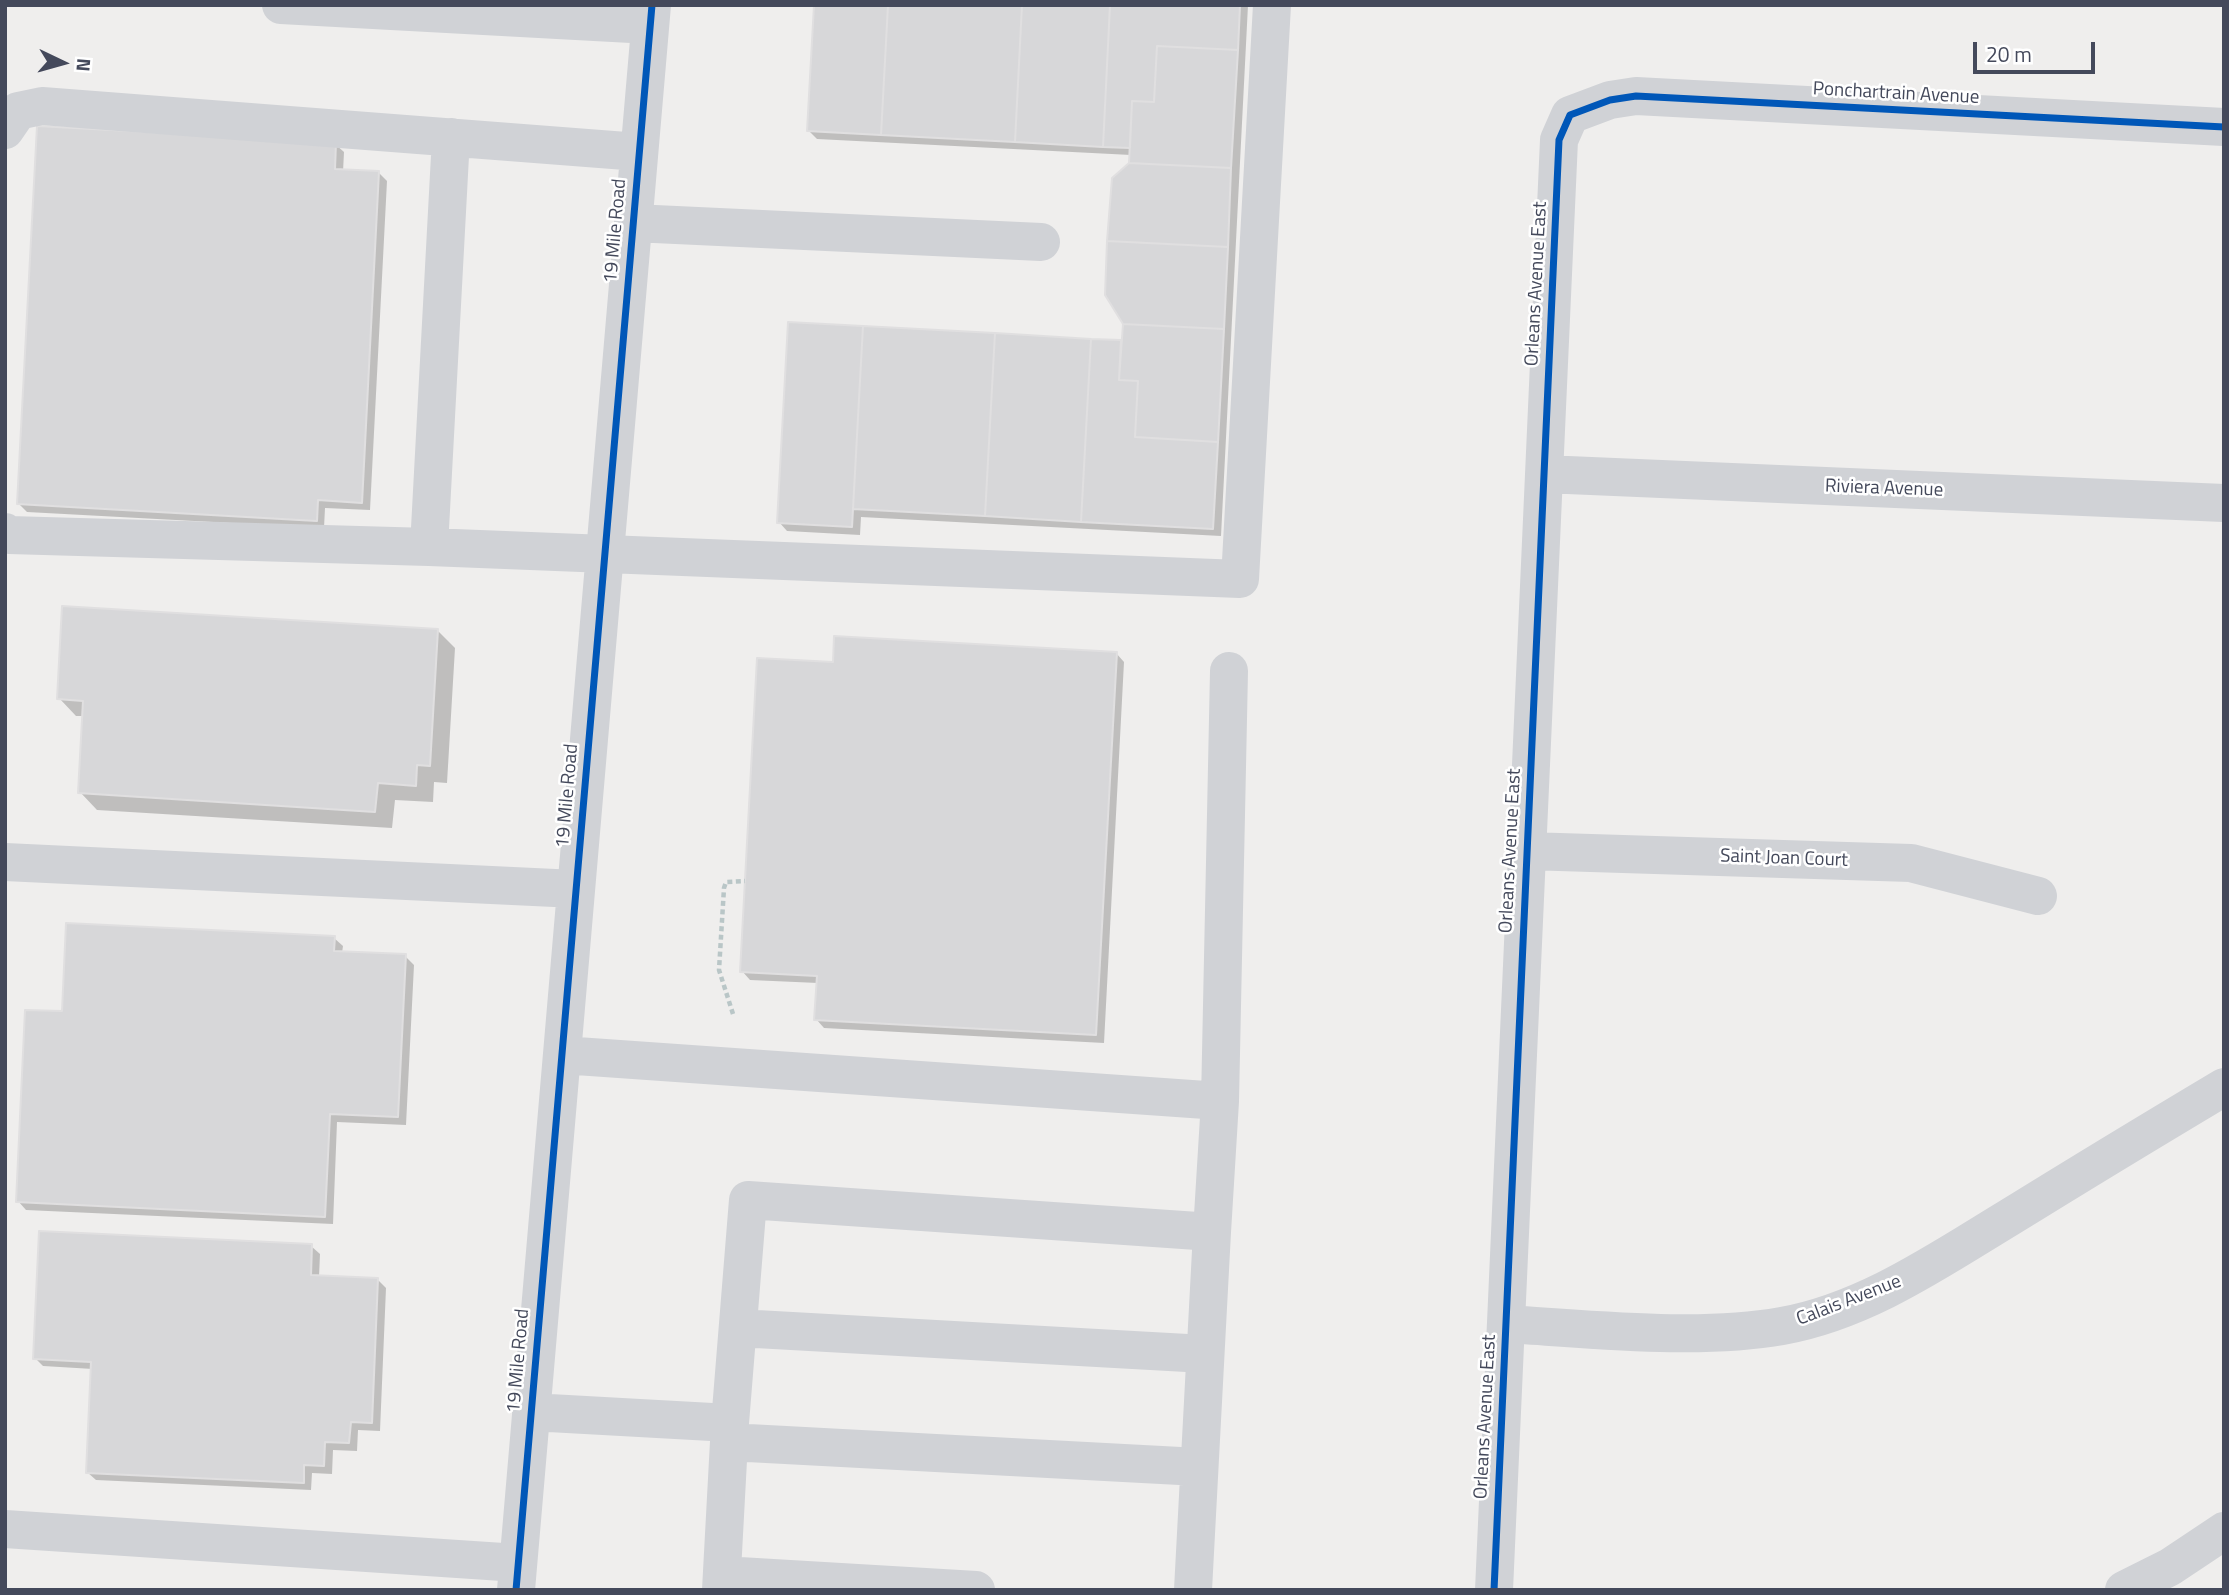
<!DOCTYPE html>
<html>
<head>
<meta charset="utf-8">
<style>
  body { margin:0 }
  #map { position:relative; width:2229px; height:1595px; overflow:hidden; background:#efeeed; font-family:"Titillium Web",sans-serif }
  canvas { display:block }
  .frame { position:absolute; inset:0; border:7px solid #44495b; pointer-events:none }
  .north { position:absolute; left:28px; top:28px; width:70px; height:70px; -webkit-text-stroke:5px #fff; paint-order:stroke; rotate:95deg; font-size:19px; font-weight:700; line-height:28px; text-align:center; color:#44495b }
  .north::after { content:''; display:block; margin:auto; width:24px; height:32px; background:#44495b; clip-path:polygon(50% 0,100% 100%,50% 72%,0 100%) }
  .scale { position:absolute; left:1973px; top:42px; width:122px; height:32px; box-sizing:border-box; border:4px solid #44495b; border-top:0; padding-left:9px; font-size:21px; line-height:24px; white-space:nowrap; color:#44495b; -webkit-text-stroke:5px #fff; paint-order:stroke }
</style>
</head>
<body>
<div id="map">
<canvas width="2229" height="1595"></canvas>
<div class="frame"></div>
<div class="north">N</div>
<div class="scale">20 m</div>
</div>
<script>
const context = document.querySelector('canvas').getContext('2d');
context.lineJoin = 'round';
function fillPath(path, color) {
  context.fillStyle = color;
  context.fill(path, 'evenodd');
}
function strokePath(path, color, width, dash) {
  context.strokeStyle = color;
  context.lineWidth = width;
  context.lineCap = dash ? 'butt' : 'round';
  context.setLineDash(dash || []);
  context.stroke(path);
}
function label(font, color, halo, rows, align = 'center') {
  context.font = font + ' "Titillium Web",sans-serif';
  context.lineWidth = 5;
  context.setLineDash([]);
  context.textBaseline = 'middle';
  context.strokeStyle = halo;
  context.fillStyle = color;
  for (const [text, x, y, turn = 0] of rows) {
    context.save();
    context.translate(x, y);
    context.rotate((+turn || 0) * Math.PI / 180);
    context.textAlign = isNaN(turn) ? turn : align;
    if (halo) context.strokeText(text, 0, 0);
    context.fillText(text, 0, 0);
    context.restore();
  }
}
fillPath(new Path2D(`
  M815,5H1248L1221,536L861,517L860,535L787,531L779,522L789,324L1123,342L1131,155L817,139L809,131Z
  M335,144L344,152L343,172L379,173L387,181L370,510L325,508L324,528L27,512L19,504Z
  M438,631L455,648L447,783L434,782L433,802L395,800L392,828L97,810L80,792L84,716H76L59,698Z
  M1116,653L1124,662L1104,1043L824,1028L816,1019L818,983L750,980L742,971L835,664Z
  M334,938L343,946L342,953L405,956L414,965L406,1125L337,1122L333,1224L26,1210L18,1201L64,1013Z
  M311,1246L320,1254L319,1277L378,1280L386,1288L380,1431L358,1430L357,1451L333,1450L332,1474L312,1473L311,1490L96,1480L87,1472L93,1369L43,1366L35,1358Z`), '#0003');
const building = new Path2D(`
  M814,5H888L881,135L807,131Z
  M888,5H1022L1015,142L881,135Z
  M1022,5H1110L1103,147L1015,142Z
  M1110,5H1240L1238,50L1157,46L1154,102L1132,101L1130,148L1103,147Z
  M1157,46L1238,50L1231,168L1129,163L1132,101L1154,102Z
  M37,126L336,142L335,169L379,171L362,503L318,500L317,521L17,504Z
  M1129,163L1231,168L1228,247L1107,241L1112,178Z
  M1107,241L1228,247L1224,329L1123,324L1105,295Z
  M788,322L863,326L852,527L777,523Z
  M1123,324L1224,329L1218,442L1135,437L1138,381L1119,380Z
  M863,326L995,333L985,516L853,509Z
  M995,333L1091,339L1081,522L985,516Z
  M1091,339L1121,340L1119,380L1138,381L1135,437L1218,442L1213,529L1081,522Z
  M62,606L438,629L430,766L417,765L416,786L378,783L375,812L78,793L83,701L57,699Z
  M834,636L1117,652L1096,1035L814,1020L817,976L740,972L757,658L833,662Z
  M66,923L335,936L334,951L406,954L398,1117L330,1114L325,1217L16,1202L25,1010L62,1011Z
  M39,1231L312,1244L311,1275L378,1278L372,1423L351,1422L349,1443L325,1442L324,1466L304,1465V1483L86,1473L91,1362L33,1359Z`);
fillPath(building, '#d7d7d9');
strokePath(building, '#e0dfe0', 2);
strokePath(new Path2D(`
  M733,1014L719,970L724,888L726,882L745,881`), '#b9c6c7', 4.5, [5, 3.5]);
strokePath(new Path2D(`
  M281,5L650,25
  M5,130L18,111L42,106L639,152
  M633,223L1041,242
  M1544,474L2224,503
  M5,532L9,535L429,547L1240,579L1272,5
  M429,547L451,137
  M1527,851L1911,863L2038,896
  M5,862L576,889
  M562,1055L1220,1101L1212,1232
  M1220,1101L1229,671
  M1506,1324C1592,1329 1698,1341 1782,1326C1866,1311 1939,1260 2010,1217C2081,1173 2152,1130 2224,1087
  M738,1328L1205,1354
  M531,1412L730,1423L721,1590
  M730,1423L748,1200L1212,1232L1193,1590
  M729,1442L1199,1467
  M5,1529L518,1563
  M722,1575L976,1590
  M516,1590L652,5
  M1494,1590L1559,140L1570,115L1610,100L1636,96L2224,127
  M2124,1590L2170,1567L2224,1531`), '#d0d2d6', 38);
strokePath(new Path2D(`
  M516,1590L652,5
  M1494,1590L1559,140L1570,115L1610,100L1636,96L2224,127`), '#0057b8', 7);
label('19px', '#44495b', '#fff', [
  ["Ponchartrain Avenue",1896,94,3],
  ["19 Mile Road",616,231,-85],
  ["Orleans Avenue East",1537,284,-87],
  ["Riviera Avenue",1884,489,2],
  ["19 Mile Road",568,796,-85],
  ["Orleans Avenue East",1511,851,-87],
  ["Saint Joan Court",1784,859,2],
  ["Calais Avenue",1849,1301,-21],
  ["19 Mile Road",519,1361,-85],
  ["Orleans Avenue East",1486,1417,-87]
]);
</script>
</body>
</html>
